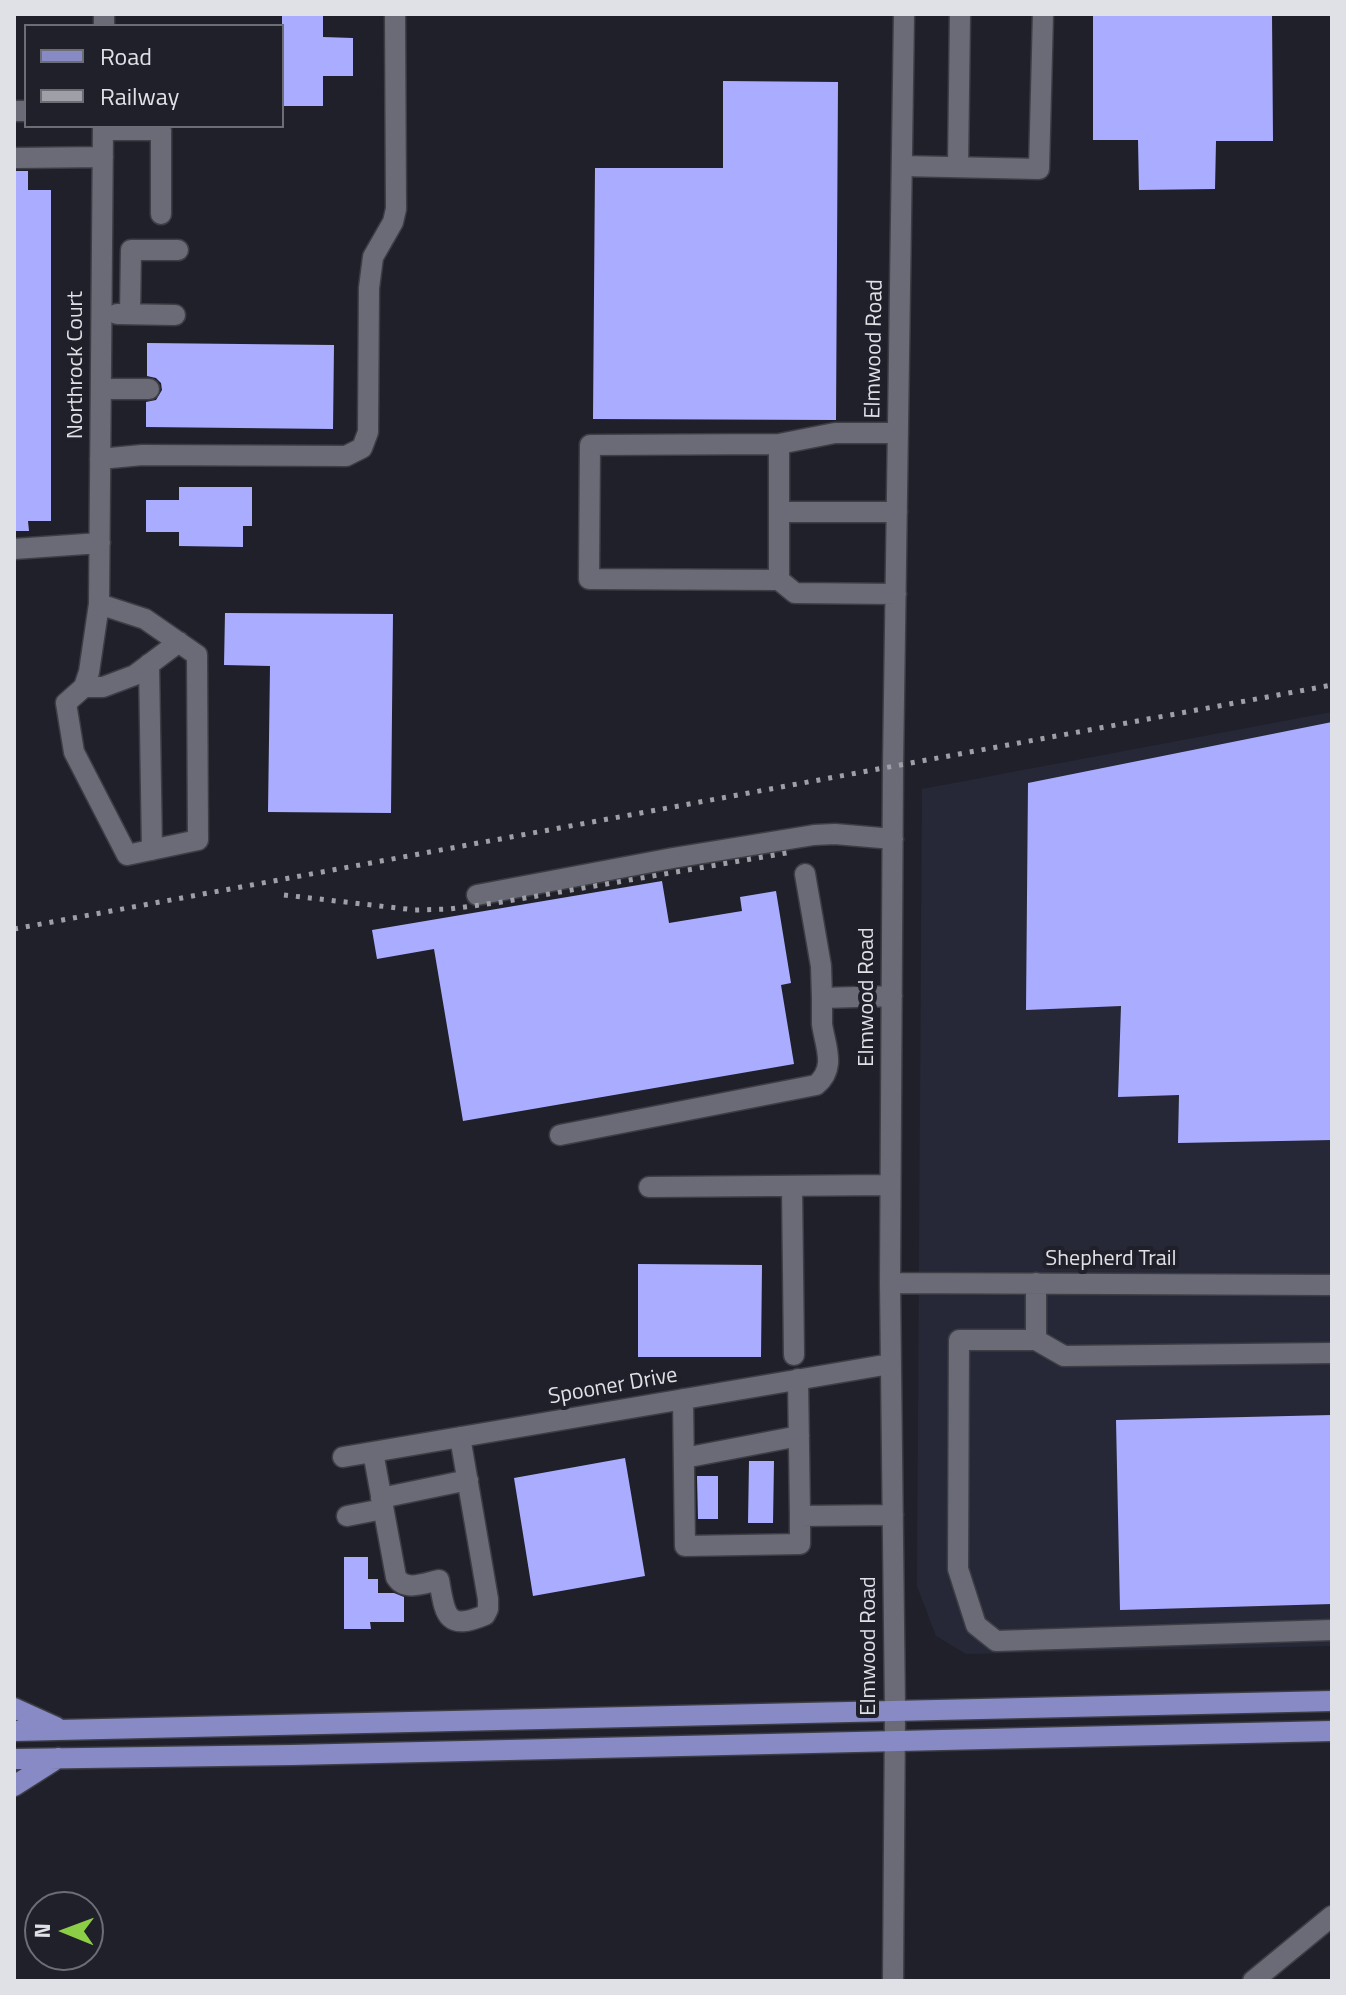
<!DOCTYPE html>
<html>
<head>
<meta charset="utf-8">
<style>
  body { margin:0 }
  #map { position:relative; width:1346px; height:1995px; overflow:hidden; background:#20202a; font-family:"Titillium Web",sans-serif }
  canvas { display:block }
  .frame { position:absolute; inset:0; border:16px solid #e0e1e7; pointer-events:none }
  .legend { position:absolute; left:24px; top:24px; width:260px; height:104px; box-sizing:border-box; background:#20202a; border:2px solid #6d6d76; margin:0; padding:10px 14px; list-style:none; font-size:24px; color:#e0e1e7 }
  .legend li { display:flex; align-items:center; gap:16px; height:40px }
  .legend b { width:40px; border:2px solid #6d6d76 }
  .north { position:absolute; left:24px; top:1891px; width:80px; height:80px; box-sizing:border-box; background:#20202a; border:2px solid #6d6d76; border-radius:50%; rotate:271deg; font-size:22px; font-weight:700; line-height:32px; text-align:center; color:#e0e1e7 }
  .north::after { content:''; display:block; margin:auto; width:28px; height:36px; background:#8cce45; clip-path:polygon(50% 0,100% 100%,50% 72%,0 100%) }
</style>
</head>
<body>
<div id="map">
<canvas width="1346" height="1995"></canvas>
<div class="frame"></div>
<ul class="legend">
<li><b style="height:10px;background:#888ac5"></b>Road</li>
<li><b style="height:10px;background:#9fa0a7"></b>Railway</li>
</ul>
<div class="north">N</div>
</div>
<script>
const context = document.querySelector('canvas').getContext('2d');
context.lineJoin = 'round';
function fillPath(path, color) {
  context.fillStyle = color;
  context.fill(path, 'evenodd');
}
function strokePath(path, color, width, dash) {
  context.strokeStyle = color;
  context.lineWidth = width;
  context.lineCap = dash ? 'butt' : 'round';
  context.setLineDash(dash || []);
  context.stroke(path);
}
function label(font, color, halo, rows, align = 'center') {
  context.font = font + ' "Titillium Web",sans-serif';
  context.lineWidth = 8;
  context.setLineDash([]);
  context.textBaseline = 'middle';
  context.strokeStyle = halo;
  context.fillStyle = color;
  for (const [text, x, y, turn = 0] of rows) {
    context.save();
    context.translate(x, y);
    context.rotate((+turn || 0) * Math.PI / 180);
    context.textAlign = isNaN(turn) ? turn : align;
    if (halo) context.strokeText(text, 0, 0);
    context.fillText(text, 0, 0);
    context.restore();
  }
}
fillPath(new Path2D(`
  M1332,712V1646L966,1654L936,1636L917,1586L922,789Z`), '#272837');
fillPath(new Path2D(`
  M282,14H323V37L353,38V76H323V106H282Z
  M1093,14H1272L1273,141H1216L1215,189L1139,190L1138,140H1093Z
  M723,81L838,82L836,420L593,419L595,168H723Z
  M14,171H28V190H51V521H28L29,531H14Z
  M147,343L334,345L333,429L146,427V402L156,400L162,390L161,383L156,378L147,376Z
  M179,487H252V526H243V547L179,546V532H146V500H179Z
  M225,613L393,614L391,813L268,812L270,666L224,665Z
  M1332,722V1140L1178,1143L1179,1095L1118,1097L1121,1006L1026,1010L1028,783Z
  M662,881L669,923L742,911L740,897L776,891L791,983L781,985L794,1064L463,1121L434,949L377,959L372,930Z
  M638,1264L762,1265L761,1357H638Z
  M1332,1415V1604L1120,1610L1116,1420Z
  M625,1458L645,1576L533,1596L514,1478Z
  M749,1461H774L773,1523H748Z
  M697,1476H718V1519H698Z
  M344,1557H368V1579H378V1593H394L404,1597V1622H370L371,1629H344Z`), '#aaadff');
const minor = new Path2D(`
  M104,26V14
  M14,111H26
  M103,130H161V214
  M14,158L103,157
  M902,166L1039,169L1043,14
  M958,167L960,14
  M117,314L175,315
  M130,314L131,250H178
  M101,389H149
  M100,459L142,455L346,456L362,448L368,432L369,288L373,257L393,222L396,209L395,14
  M779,512H897
  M14,549L100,543
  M779,580V444
  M896,594L795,593L779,580L589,579L590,445L779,444L835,433H898
  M99,604L145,619L197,655L198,840L127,855L74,752L66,703L84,687L89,672L99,604L103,126
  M149,664L152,850
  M84,687H103L135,675L179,642
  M805,874L821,966L822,998
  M477,895L673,858L814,835L835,834L893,839
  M560,1135L816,1085C837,1068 825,1046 822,1024C822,1015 822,1006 822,998L892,996
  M792,1186L794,1355
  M649,1187L890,1185
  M890,1283L1332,1285
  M1036,1340V1283
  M1332,1353L1064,1356L1036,1340H959L958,1569L976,1625L996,1641L1332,1630
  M798,1379L800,1516L893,1515
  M683,1399L685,1546L800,1544V1516
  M373,1452L396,1577C405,1592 425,1583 439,1580C445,1613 445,1632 485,1615L488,1609V1599L460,1437
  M343,1457L890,1364
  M684,1458L799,1436
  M381,1498L468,1480
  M347,1516L383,1509
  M893,1981L895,1710L890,1283L893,766L904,14
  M1253,1981L1332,1916`);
const major = new Path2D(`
  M14,1708L56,1727
  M14,1731L1332,1701
  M14,1759L292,1755L1332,1731
  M14,1786L58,1758`);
strokePath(minor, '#3d3e45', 23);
strokePath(major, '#3d3e45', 23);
strokePath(minor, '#6a6b77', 20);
strokePath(major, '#888ac5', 20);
strokePath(new Path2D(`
  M284,895L415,910L450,909L502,902L792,852
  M14,929L1332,685`), '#9fa0a7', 5, [4, 8]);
label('22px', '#e0e1e7', '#20202a', [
  ["Elmwood Road",875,349,-89],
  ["Northrock Court",77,365,-90],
  ["Elmwood Road",868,997,-90],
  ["Shepherd Trail",1111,1260],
  ["Spooner Drive",613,1387,-10],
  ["Elmwood Road",870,1646,-90]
]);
</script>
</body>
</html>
